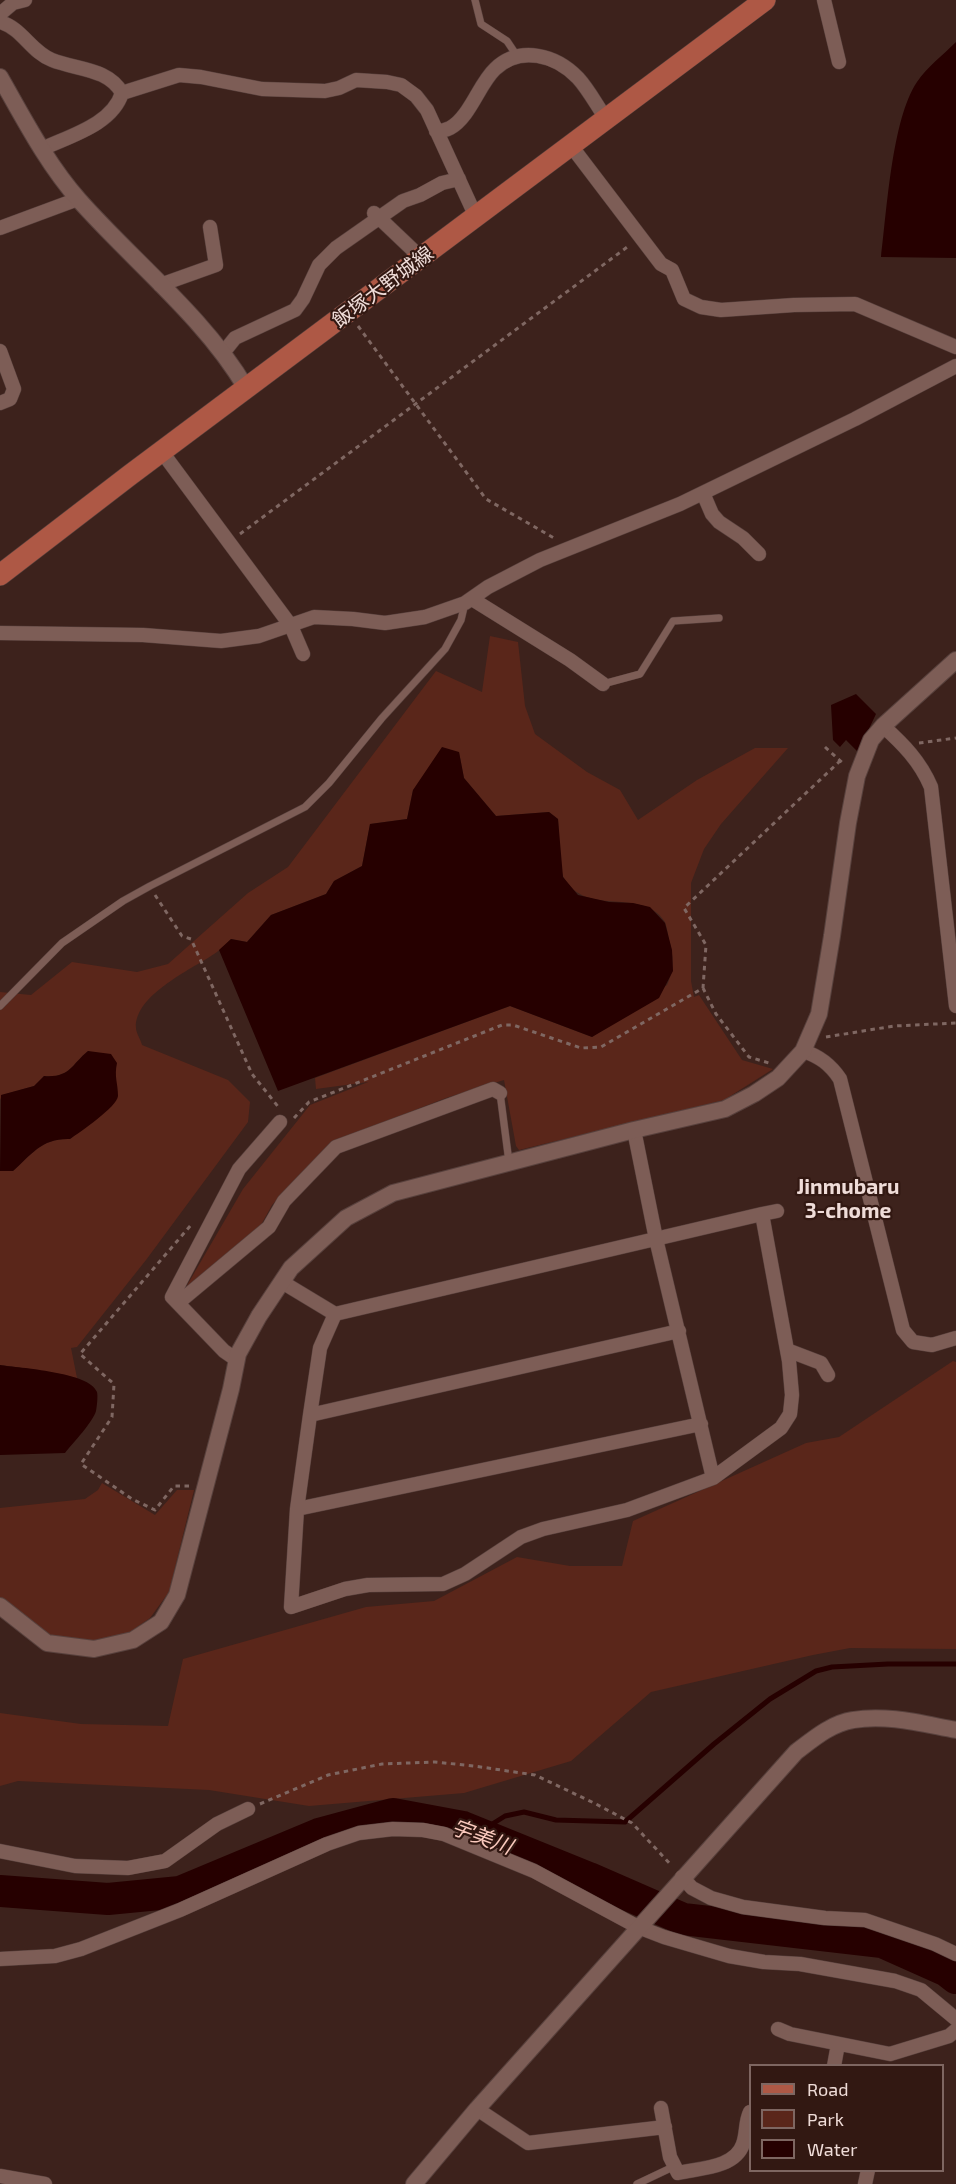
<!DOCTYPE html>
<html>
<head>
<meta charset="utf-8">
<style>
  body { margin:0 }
  #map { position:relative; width:956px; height:2184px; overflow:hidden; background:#3d221c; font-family:"Exo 2",sans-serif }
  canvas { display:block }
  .legend { position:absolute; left:749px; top:2064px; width:195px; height:108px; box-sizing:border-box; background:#321812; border:2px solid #7e6661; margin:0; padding:8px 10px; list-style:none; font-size:18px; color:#efdcd8 }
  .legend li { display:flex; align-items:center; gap:12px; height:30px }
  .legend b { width:30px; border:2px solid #7e6661 }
</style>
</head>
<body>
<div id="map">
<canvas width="956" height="2184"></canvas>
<ul class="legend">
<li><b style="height:8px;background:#ae5845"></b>Road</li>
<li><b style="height:16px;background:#5a261a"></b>Park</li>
<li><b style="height:16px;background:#260000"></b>Water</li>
</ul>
</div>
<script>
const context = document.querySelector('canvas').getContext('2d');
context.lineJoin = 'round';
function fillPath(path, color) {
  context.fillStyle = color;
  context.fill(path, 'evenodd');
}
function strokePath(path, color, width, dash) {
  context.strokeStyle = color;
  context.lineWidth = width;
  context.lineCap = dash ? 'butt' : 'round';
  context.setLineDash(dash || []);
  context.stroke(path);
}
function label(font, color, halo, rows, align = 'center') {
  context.font = font + ' "Exo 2","Noto Sans JP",sans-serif';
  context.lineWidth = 4.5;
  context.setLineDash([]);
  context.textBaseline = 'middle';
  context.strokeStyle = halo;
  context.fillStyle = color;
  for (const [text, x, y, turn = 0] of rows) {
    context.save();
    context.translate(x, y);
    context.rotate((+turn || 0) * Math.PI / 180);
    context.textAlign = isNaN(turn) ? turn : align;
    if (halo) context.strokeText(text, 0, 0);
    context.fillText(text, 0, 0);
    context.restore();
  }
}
fillPath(new Path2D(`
  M490,636L518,642L525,706L535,734L587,772L620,790L638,820L697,780L755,748H788L721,824L704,849L691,883V981L694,997L699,995L742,1060L773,1069L724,1100L519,1150L516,1146L504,1080L446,1098L335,1141L272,1205L261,1225L182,1294L243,1189L310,1105L368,1082L316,1089L315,1078L510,1006L592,1037L667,985C674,970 674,956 669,940C668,935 667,927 665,922C643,886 586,918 564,878C559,870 559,831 558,819L549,812L496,816L464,778L459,752L413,790L407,819L370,824L362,866L334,881L326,894L271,915L247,942L231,939C227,943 222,948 217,952C195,968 134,994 136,1028C136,1033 141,1040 142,1045L228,1080L250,1102L248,1122L146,1260L77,1347L71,1348L77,1378C51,1372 26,1368 0,1365V1171H13C32,1154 42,1138 70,1139L93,1121L114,1075L116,1063L88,1051C71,1065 70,1078 44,1076L34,1086L2,1095L0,1100V992L31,995L72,962L137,972L168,964L248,893L288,867L436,671L482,692Z
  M953,1361L956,1362V1649L850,1648L813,1655L651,1692L571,1761L464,1793L309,1806L209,1790L18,1781L0,1786V1713L81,1724L168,1726L183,1659L366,1607L434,1601L517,1557L570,1566H622L633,1521L806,1443L839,1437Z
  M102,1483L155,1515L177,1490H194L169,1592L150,1618L127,1634L93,1642L55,1638L38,1629L0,1599V1508L85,1499L98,1490Z`), '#5a261a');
fillPath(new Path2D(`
  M956,42V258L881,257C887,210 892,119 917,82C927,67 943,55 956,42Z
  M856,694L876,714L858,752L846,740L840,747L833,740L831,705Z
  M442,747L459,752L464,778L496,816L549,812L558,819L563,877L578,895L609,902L633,903L650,907L665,923L672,950L673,971L659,998L592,1037L510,1006L278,1091L219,950L231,939L247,942L271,915L326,894L334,881L362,866L370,824L407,819L413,790Z
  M88,1051L111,1054L117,1063C114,1077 118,1083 118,1096C117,1107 80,1132 70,1139C42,1138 32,1154 13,1171H0L1,1095L34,1086L44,1076C70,1078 71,1065 88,1051Z
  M0,1365C19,1368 90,1372 97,1392C98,1396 97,1406 96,1411C93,1422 73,1443 65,1453L0,1455Z`), '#260000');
strokePath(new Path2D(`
  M478,1833L505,1816L524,1812L556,1820L625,1822L714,1744L770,1699L816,1671L832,1667L888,1664H956`), '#260000', 5);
strokePath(new Path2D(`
  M0,1891L108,1899L180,1892L319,1834L393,1814L463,1827L589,1878L683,1919L882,1942L947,1971L956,1978`), '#260000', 32);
const service = new Path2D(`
  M475,0L481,24L507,41L517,56
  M603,684L640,674L673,621L719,618
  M0,1006L62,943L123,901L150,886L305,807L329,783L382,718L445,649L461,620L465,603
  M500,1093L509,1162
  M637,2184L675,2166`);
const minor = new Path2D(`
  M824,0L839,62
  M0,14L13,3L25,0
  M0,22C22,28 31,52 52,60C77,70 108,68 122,93
  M436,131C440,131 446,130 450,128C470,117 479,84 495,69C520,45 556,55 578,78C589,90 597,106 607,120
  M572,147L661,264L672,270L684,299L701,307L721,310L794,305L855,304L956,347
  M42,149C69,136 112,125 122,93L179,75L201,77L262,89L325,91L339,88L356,80L387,82L401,85L416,96L427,110L476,217
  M374,213L415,252L420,259
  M0,228L78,199
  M160,285L216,265L210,227
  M0,351L14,389L10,399L0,403
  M223,353L235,338L295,310L303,299L319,265L336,248L403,201L420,195L442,183L459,179
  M162,452L291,626L303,654
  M703,493L712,514L719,522L743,538L759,554
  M472,599L570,660L603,684
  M0,633L143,635L221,641L259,636L314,617L353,619L385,623L425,617L465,603L488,587L540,560L680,504L855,419L956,366
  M883,726C903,744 920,761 931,787L956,1006
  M803,1051C819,1056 830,1064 840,1079L903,1330L913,1342L932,1345L956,1338
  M634,1130L656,1239L713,1478
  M762,1214L777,1211
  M282,1282L335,1314L762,1214L789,1361L792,1395L790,1414L781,1428L713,1478L627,1510L543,1529L521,1537L465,1574L443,1584L368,1585L345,1589L291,1607L297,1509L310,1415L320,1348L335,1314
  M178,1303L269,1227L284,1201L336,1147L493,1089L500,1093
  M787,1350L821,1363L828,1375
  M237,1360L224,1351L172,1297L239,1169L280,1122
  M310,1415L679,1331
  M297,1509L701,1424
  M0,1851L75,1866L128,1868L165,1861L217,1824L248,1809
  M682,1877L692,1888L711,1898L743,1907L825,1918L865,1920L935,1944L956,1954
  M0,1959L55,1956L81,1949L180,1910L327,1844L359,1833L393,1829L423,1830L444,1834L534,1871L638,1927L664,1937L729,1956L764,1962L800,1964L895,1981L921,1990L956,2019
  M778,2029L790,2034L890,2054L949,2036L956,2030
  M834,2066L838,2044
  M661,2108L670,2157L678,2173C700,2168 735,2168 743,2144C747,2133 745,2122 750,2112
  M477,2109L528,2143L665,2127
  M0,2176L45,2184
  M865,2184L868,2170`);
const tertiary = new Path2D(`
  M0,77C24,119 47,164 79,200C133,261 205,318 246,388
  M0,1606L47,1643L94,1649L133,1640L161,1622L177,1595L231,1389L238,1354L259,1316L291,1268L346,1218L393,1193L634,1130L725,1109L754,1094L778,1078L803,1051L819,1014L832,936L848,823L857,776L871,740L883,726L956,660
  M414,2184L477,2109L796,1752C813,1739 832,1723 853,1720C887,1714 923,1724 956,1730`);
const primary = new Path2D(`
  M0,575L130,475L765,0`);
strokePath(service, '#58413d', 8);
strokePath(minor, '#58413d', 15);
strokePath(tertiary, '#58413d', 18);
strokePath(primary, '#58413d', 22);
strokePath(new Path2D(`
  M358,326L486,499L554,538
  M240,534L630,245
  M919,743L956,738
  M825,747L845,765
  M155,895L182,936L191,939L252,1074L280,1109
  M703,988L716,1014L749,1057L769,1063
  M826,1037L894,1026L956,1023
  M294,1118L309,1102L502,1025H513L581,1048L601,1047L703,988L706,945L684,908L840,761
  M189,1486H174L155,1510L132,1499L81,1464L112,1417L114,1384L80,1354L191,1225
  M260,1804L328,1775L382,1764L435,1762L474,1766L535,1775L594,1803L632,1823L672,1866`), '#7f6762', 3, [4.5, 4.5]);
strokePath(service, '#7d5d56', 7);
strokePath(minor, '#7d5d56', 14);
strokePath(tertiary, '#7d5d56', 16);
strokePath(primary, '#ae5845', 21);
label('20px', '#efdcd8', '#321812', [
  ["飯塚大野城線",383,287,-37]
]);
label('bold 21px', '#efdcd8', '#321812', [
  ["Jinmubaru",848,1187],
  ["3-chome",848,1211]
]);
label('italic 21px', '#fac9bd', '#321812', [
  ["宇美川",482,1837,20]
]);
</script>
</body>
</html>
